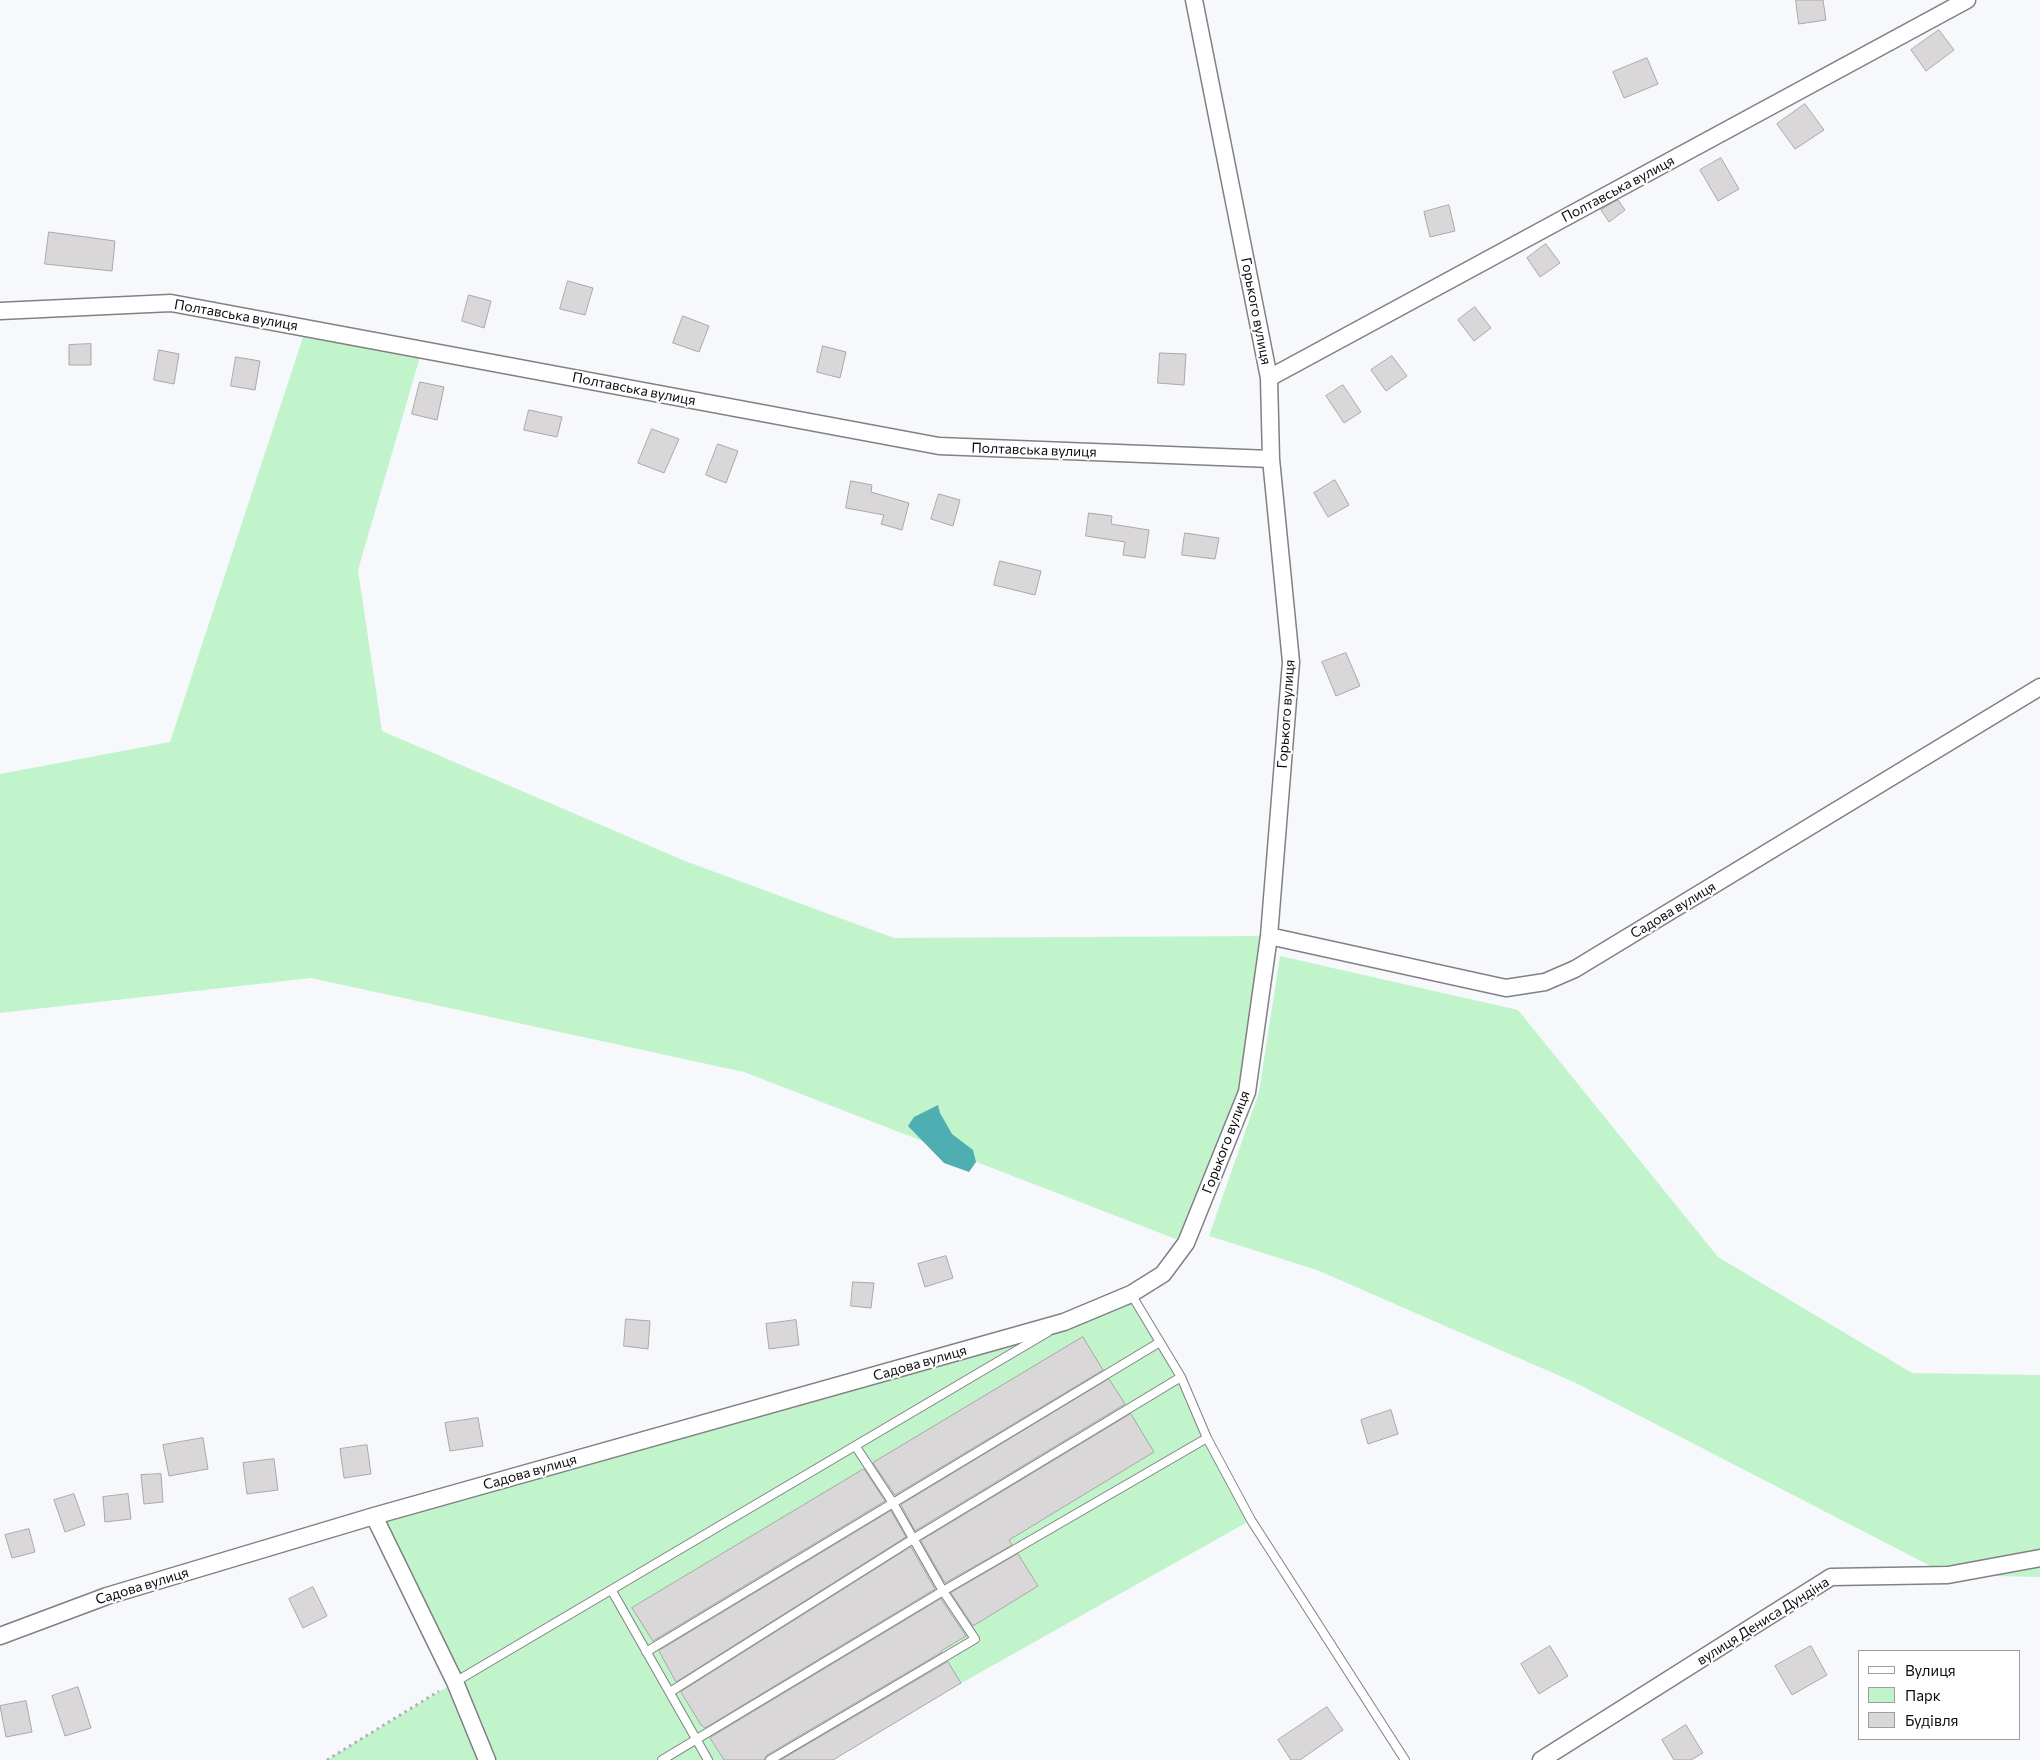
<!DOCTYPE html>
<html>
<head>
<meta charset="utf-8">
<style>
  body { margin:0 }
  #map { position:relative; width:2040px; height:1760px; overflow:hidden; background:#f7f8fc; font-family:Commissioner,sans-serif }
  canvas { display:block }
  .legend { position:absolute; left:1858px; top:1650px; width:162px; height:90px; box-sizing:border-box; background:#fff; border:1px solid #9e9e9e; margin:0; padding:6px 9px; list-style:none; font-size:15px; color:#0c0c0d }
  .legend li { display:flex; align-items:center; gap:10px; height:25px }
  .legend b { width:25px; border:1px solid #9e9e9e }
</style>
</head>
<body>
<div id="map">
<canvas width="2040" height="1760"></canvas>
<ul class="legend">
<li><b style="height:6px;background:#fff"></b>Вулиця</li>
<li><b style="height:14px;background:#c1f4cb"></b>Парк</li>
<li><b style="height:14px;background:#dad7d9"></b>Будівля</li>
</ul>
</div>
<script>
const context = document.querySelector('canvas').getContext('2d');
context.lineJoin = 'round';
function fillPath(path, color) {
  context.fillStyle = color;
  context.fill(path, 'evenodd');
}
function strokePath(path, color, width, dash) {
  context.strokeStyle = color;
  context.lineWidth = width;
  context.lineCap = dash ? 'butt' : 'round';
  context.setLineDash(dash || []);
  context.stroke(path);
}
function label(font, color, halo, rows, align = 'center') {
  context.font = font + ' Commissioner,sans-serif';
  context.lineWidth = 4;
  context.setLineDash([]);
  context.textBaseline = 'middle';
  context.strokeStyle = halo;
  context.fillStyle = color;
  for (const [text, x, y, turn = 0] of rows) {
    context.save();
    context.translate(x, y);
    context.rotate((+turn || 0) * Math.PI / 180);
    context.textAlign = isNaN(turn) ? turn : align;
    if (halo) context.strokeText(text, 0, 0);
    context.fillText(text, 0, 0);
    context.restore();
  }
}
fillPath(new Path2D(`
  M306,328L422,350L358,570L382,731L685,861L894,938L1269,936L1247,1092L1186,1243L744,1072L311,978L0,1013V774L170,742Z
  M1280,956L1518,1010L1718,1257L1912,1373L2040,1375V1577L1948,1575L1576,1383L1317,1270L1209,1236L1259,1092Z
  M1131,1294L1181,1377L1251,1520L825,1760H327L455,1682L374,1516Z`), '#c1f4cb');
fillPath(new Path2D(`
  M938,1105L940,1113L952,1134L973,1150L976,1162L969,1172L944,1163L908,1126L914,1117Z`), '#4faeb2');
const building = new Path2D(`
  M1796,0H1823L1826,20L1799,24Z
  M1939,30L1954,50L1926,71L1911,50Z
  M1647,58L1658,84L1624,98L1613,72Z
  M1805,104L1824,130L1795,149L1777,124Z
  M1721,158L1739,189L1718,201L1700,170Z
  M1618,200L1625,210L1609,222L1601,210Z
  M1449,205L1455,231L1430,237L1424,212Z
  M49,232L115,241L112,271L45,264Z
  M1546,244L1560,263L1540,277L1527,258Z
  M568,281L593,288L585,315L560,309Z
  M469,295L491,301L484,328L462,321Z
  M1475,307L1491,328L1474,341L1458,320Z
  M683,316L709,326L699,352L673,343Z
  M91,344V365H69V345Z
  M823,346L846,352L840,378L817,372Z
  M159,350L179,354L174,384L154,380Z
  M1160,353L1186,354L1184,385L1158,383Z
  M1392,356L1407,376L1386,391L1371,370Z
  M236,357L260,361L255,390L231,386Z
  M420,382L444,387L437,420L412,414Z
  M1343,385L1361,412L1344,423L1326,396Z
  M529,410L562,417L557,437L524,430Z
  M652,429L679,439L664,473L638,463Z
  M718,444L738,451L726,483L706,475Z
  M1335,480L1349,505L1328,517L1314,493Z
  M851,481L872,485L871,492L909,503L902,530L881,524L884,515L846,508Z
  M939,494L960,500L953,526L931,519Z
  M1089,513L1112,516L1111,524L1149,530L1145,558L1123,555L1125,542L1086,536Z
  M1185,533L1219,538L1215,559L1182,555Z
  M1000,561L1041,571L1035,595L994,585Z
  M1346,653L1360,686L1336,696L1322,662Z
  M946,1256L953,1278L925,1287L918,1264Z
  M853,1282L874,1283L871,1308L851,1306Z
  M626,1319L650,1321L648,1349L624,1346Z
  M796,1320L799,1345L769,1349L766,1324Z
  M1083,1337L1103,1370L895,1495L873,1463Z
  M1109,1379L1125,1404L915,1531L901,1505Z
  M1391,1410L1398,1434L1368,1444L1361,1420Z
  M1131,1414L1154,1452L1009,1540L1012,1545L945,1583L921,1541Z
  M478,1418L483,1446L450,1451L445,1423Z
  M203,1438L208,1469L169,1476L163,1445Z
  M367,1445L371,1474L344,1478L340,1449Z
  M274,1459L278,1490L247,1494L243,1463Z
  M864,1469L885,1501L653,1641L632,1608Z
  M161,1474L163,1502L144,1504L141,1475Z
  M74,1494L85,1525L65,1532L54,1500Z
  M128,1494L131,1519L105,1522L103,1497Z
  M891,1511L906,1537L676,1682L659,1651Z
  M29,1529L35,1552L12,1558L5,1535Z
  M911,1547L935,1589L705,1728L701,1725L681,1692Z
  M1018,1554L1038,1586L973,1626L951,1593Z
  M313,1587L327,1616L303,1628L289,1599Z
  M941,1599L966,1636L941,1651L942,1652L767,1755L764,1760H724L710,1738Z
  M1550,1646L1568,1676L1539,1694L1521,1664Z
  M1811,1646L1827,1675L1792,1695L1775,1666Z
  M948,1662L961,1683L833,1760H781Z
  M78,1687L91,1728L65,1736L52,1696Z
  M26,1701L32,1732L6,1737L0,1706Z
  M1327,1707L1343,1730L1300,1760H1291L1278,1740Z
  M1686,1725L1703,1753L1691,1760H1674L1662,1740Z`);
fillPath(building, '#dad7d9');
strokePath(building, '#aaa7a9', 1);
const service = new Path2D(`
  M1207,1438L1251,1520L1405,1760
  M612,1591L708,1760
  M646,1652L1160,1342
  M455,1682L1048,1332
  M670,1692L913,1539L1181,1377
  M662,1760L943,1591L1207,1438L1181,1377L1131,1294
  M770,1760L975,1639L943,1591L893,1503L856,1447`);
const minor = new Path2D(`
  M0,311L171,303L939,446L1271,459
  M1269,378L1967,0
  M1269,936L1506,988L1545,982L1575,969L2040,687
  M374,1516L455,1682L487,1760
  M0,1636L107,1596L374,1516L1064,1322L1131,1294L1163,1274L1186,1243L1247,1092L1269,936L1291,662L1271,459L1269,378L1194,0
  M1541,1760L1831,1577L1948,1575L2040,1558`);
strokePath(service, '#808184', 10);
strokePath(minor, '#808184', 19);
strokePath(new Path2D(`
  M327,1760L439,1691`), '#b0b1b4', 3, [2.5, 4]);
strokePath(service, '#fff', 8);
strokePath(minor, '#fff', 16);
label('14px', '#0c0c0d', '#fff', [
  ["Полтавська вулиця",1618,189,-28],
  ["Горького вулиця",1256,311,79],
  ["Полтавська вулиця",236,315,10],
  ["Полтавська вулиця",634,389,11],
  ["Полтавська вулиця",1034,450,2],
  ["Горького вулиця",1286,714,-86],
  ["Садова вулиця",1673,910,-31],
  ["Горького вулиця",1226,1142,-69],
  ["Садова вулиця",920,1363,-16],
  ["Садова вулиця",530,1472,-16],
  ["Садова вулиця",142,1586,-17],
  ["вулиця Дениса Дундіна",1763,1621,-32]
]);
</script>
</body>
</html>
